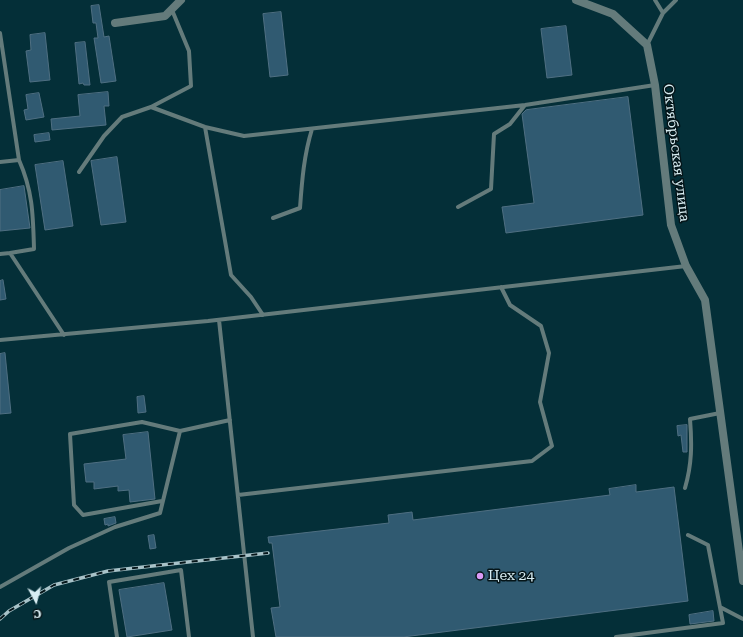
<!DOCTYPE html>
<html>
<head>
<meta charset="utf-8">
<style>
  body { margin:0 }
  #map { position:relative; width:743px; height:637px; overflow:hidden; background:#042f38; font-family:"Roboto Serif",serif }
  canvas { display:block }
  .north { position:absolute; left:16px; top:581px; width:40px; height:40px; -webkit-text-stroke:3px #051519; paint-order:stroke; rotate:173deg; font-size:11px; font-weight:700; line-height:16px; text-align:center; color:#d8edf2 }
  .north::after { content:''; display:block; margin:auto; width:14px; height:18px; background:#d8edf2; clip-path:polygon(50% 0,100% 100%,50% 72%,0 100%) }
</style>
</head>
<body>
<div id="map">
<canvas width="743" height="637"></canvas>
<div class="north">С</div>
</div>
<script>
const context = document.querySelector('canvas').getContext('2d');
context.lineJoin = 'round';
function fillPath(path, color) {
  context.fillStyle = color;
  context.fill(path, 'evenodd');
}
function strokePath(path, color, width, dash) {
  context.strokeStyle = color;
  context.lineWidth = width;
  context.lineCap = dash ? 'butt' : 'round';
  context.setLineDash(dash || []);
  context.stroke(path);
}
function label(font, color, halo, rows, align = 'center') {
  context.font = font + ' "Roboto Serif",serif';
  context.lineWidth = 3;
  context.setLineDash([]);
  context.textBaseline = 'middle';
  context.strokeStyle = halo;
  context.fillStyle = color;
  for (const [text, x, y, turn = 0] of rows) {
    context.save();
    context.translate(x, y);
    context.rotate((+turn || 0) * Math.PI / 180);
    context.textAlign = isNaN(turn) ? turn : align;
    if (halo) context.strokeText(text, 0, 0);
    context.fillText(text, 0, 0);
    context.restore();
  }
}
const building = new Path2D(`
  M99,5L104,37L109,36L116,81L101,83L94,38H98L96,23H93L91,6Z
  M281,12L288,75L270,77L263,14Z
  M566,26L572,75L547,78L541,29Z
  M45,33L50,80L30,82L26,51L31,50L30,35Z
  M85,42L90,85H84L83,83L79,84L75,43Z
  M108,92L109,106H104L106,125L52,130L51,119L80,116L78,95Z
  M39,93L44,117L26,120L24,110L28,109L26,95Z
  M628,97L643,215L506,233L502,207L534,203L522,114L526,110Z
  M49,133L50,140L35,142L34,135Z
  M117,157L126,222L101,225L91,161Z
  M63,161L73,226L45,230L35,165Z
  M24,186L30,228L0,231V190Z
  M3,280L6,299L0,300V281Z
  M5,353L11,413L0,414V354Z
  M144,396L146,412L138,413L137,397Z
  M687,425V452H683L681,435L678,436L677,426Z
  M148,432L155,499L130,502L129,490L118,491V486L94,489V482H86L84,464L126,459L123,435Z
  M636,485V492L674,487L688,601L403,637H276L271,608L280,607L272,543H269L268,537L389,523L388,515L412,512L413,520L610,495L609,489Z
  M115,517L116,523L108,526V524L105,525L104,519Z
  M154,535L156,548L150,549L148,536Z
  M164,583L172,630L127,637L119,590Z
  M713,611L714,621L690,624L689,615Z`);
fillPath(building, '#305a71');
strokePath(building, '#4f6f82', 1);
strokePath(new Path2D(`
  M655,0L663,13
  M172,10L189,51L191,86L151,107L205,127L244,136L525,105L655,85
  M0,33L19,160L0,162
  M647,45L663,13L676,0
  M205,127L231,275L251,297L263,315
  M79,172L104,136L122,117L151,107
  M458,207L491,189L494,134L510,124L525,105
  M273,218L300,208C302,180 304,155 312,129
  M10,253L34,249C33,215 33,192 19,160
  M0,254L10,253L64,335
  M219,320L253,637
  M0,340L208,321L686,266
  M685,488C692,464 692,444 690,419L720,413
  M238,495L532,461L552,446L540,402L549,353L541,326L510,305L501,287
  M162,501L83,515L74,505L70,434L142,422L180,431
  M0,587L69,548L115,527L160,513L180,431L230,420
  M720,607L743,619
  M117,637L109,582L181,570L189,637
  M616,637L723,623L708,545L688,535`), '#647b7b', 4);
strokePath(new Path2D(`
  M576,0L613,14L647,45L655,85L671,225L686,266L705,300L743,581
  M115,23L165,16L181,0`), '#647b7b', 8);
const rail = new Path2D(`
  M0,619L9,611L54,585L108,571L268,553`);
strokePath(rail, '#a8c2c8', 3.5);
strokePath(rail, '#051519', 2, [6]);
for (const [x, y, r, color] of [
  [480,576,4,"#da9af6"]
]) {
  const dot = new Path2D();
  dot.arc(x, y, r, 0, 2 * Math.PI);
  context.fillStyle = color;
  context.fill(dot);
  strokePath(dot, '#051519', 1.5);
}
label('14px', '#d8edf2', '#051519', [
  ["Октябрьская улица",676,153,83]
]);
label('14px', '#d8edf2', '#051519', [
  ["Цех 24",488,576]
], 'left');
</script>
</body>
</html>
